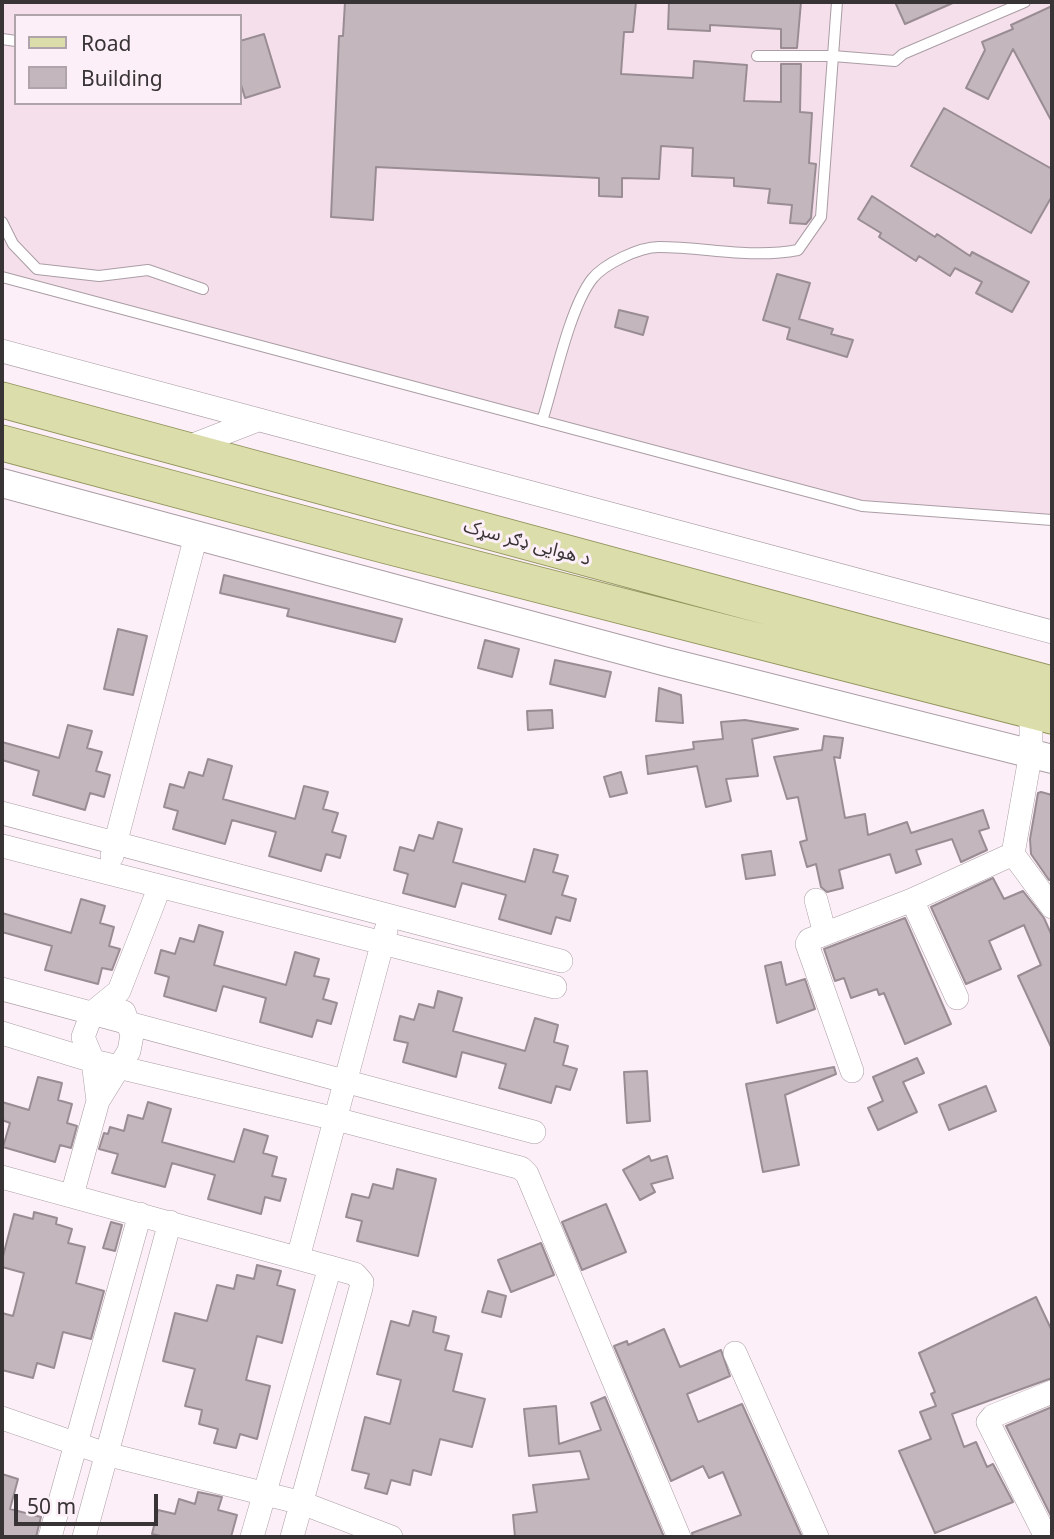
<!DOCTYPE html>
<html>
<head>
<meta charset="utf-8">
<style>
  body { margin:0 }
  #map { position:relative; width:1054px; height:1539px; overflow:hidden; background:#fdeff7; font-family:"Noto Sans",sans-serif }
  canvas { display:block }
  .frame { position:absolute; inset:0; border:4px solid #383335; pointer-events:none }
  .legend { position:absolute; left:14px; top:14px; width:228px; height:91px; box-sizing:border-box; background:#fdeff7; border:2px solid #aea4a9; margin:0; padding:9px 12px; list-style:none; font-size:21px; color:#383335 }
  .legend li { display:flex; align-items:center; gap:14px; height:35px }
  .legend b { width:35px; border:2px solid #aea4a9 }
  .scale { position:absolute; left:14px; top:1494px; width:144px; height:32px; box-sizing:border-box; border:4px solid #383335; border-top:0; padding-left:9px; font-size:21px; line-height:24px; white-space:nowrap; color:#383335; -webkit-text-stroke:5px #fdeff7; paint-order:stroke }
</style>
</head>
<body>
<div id="map">
<canvas width="1054" height="1539"></canvas>
<div class="frame"></div>
<ul class="legend">
<li><b style="height:9px;background:#dbdeaa"></b>Road</li>
<li><b style="height:19px;background:#c4b6bd"></b>Building</li>
</ul>
<div class="scale">50 m</div>
</div>
<script>
const context = document.querySelector('canvas').getContext('2d');
context.lineJoin = 'round';
function fillPath(path, color) {
  context.fillStyle = color;
  context.fill(path, 'evenodd');
}
function strokePath(path, color, width, dash) {
  context.strokeStyle = color;
  context.lineWidth = width;
  context.lineCap = dash ? 'butt' : 'round';
  context.setLineDash(dash || []);
  context.stroke(path);
}
function label(font, color, halo, rows, align = 'center') {
  context.font = font + ' "Noto Sans","Noto Sans Arabic",sans-serif';
  context.lineWidth = 6;
  context.setLineDash([]);
  context.textBaseline = 'middle';
  context.strokeStyle = halo;
  context.fillStyle = color;
  for (const [text, x, y, turn = 0] of rows) {
    context.save();
    context.translate(x, y);
    context.rotate((+turn || 0) * Math.PI / 180);
    context.textAlign = isNaN(turn) ? turn : align;
    if (halo) context.strokeText(text, 0, 0);
    context.fillText(text, 0, 0);
    context.restore();
  }
}
fillPath(new Path2D(`
  M2,2H1052V520L862,506L2,277ZM16,16H240V103H16Z`), '#f5dfeb');
const building = new Path2D(`
  M345,2H636L633,32H624L621,74L693,78L694,61L747,65L744,101L781,102V64H801L800,112L812,113L809,163L816,164L811,218L806,224L790,223L792,205L768,203L770,189L734,186V178L692,176L693,148L661,146L659,179L622,178V197L599,196V178L376,167L373,220L331,217L339,36H343Z
  M669,2H801L797,48H781V29L710,25V31L668,29Z
  M895,2H955L905,24Z
  M1052,6V122L1013,49L988,99L966,88L985,50L982,42L1013,29L1011,25Z
  M264,34L280,87L245,98L240,81V41Z
  M944,108L1052,169V196L1031,233L911,166Z
  M872,196L935,237L937,234L970,256L972,252L1029,282L1012,312L976,293L982,282L955,268L950,276L919,256L916,261L879,237L881,233L858,219Z
  M777,274L810,283L799,319L833,329L831,334L853,340L847,357L787,339L790,328L763,320Z
  M619,310L648,317L643,335L615,327Z
  M224,575L402,619L395,642L287,616L289,609L220,593Z
  M118,629L147,636L133,695L104,689Z
  M485,640L519,649L512,677L478,668Z
  M555,660L611,672L605,697L550,684Z
  M659,688L681,695L683,723L656,721Z
  M552,710L553,728L528,730L527,711Z
  M745,720L798,729L752,739L758,776L726,779L731,801L706,807L697,766L648,774L646,756L694,749L693,742L723,739L721,722Z
  M68,725L92,731L87,748L102,752L96,771L110,775L104,797L90,793L85,810L33,795L39,771L2,760V742L59,758Z
  M824,736L843,738L840,758L834,757L845,818L865,814L868,835L907,822L911,833L983,810L989,828L979,831L987,850L961,862L952,839L916,850L921,864L896,873L890,854L839,870L843,888L827,892L821,887L816,864L807,867L800,842L807,840L798,797L787,799L774,757L822,750Z
  M208,759L232,766L223,799L295,819L304,786L328,792L323,809L338,813L332,832L346,836L340,858L326,854L321,871L269,856L276,832L232,820L225,844L173,829L178,811L164,807L170,784L184,788L189,772L203,776Z
  M621,772L627,793L610,797L604,777Z
  M1041,792L1052,795V879L1049,880L1031,854L1030,839L1038,793Z
  M438,822L462,829L453,862L525,882L534,849L558,855L553,872L568,876L562,895L576,899L570,921L556,917L551,934L499,919L506,895L462,883L455,907L403,893L408,874L394,870L400,847L414,851L419,835L433,839Z
  M771,851L775,875L746,879L742,855Z
  M993,878L1004,899L1023,891L1044,918L1052,936V1049L1018,976L1041,965L1024,925L989,941L1001,969L966,984L931,907Z
  M81,899L105,906L100,923L114,927L109,946L120,949L112,970L102,968L98,984L45,970L52,946L2,932V913L71,933Z
  M905,918L951,1024L905,1044L884,993L879,995L877,989L851,998L844,978L835,981L824,949Z
  M199,925L223,932L214,965L286,985L295,952L319,959L314,976L329,979L323,999L337,1003L331,1024L317,1020L312,1037L260,1022L266,998L223,986L216,1011L164,996L169,977L155,973L161,950L175,954L180,938L194,942Z
  M781,962L786,985L805,979L815,1009L777,1023L765,966Z
  M438,991L462,998L453,1031L525,1051L535,1018L558,1025L554,1042L568,1046L563,1065L577,1069L570,1090L556,1086L551,1103L499,1088L506,1064L462,1052L456,1077L403,1062L408,1043L394,1040L400,1016L414,1020L419,1004L434,1008Z
  M917,1058L924,1073L903,1082L917,1112L878,1130L868,1108L883,1101L873,1077Z
  M834,1067L836,1074L785,1095L799,1165L763,1172L746,1084Z
  M647,1071L650,1121L627,1123L624,1072Z
  M38,1077L62,1083L58,1100L72,1104L67,1123L77,1126L71,1148L60,1145L55,1162L3,1147L10,1123L2,1120V1102L29,1110Z
  M986,1086L996,1111L949,1130L939,1105Z
  M148,1102L171,1109L162,1142L234,1162L244,1129L268,1136L263,1153L277,1157L272,1176L286,1179L280,1201L265,1197L261,1214L208,1199L215,1175L172,1163L165,1187L112,1173L118,1154L99,1149L104,1133L108,1134L110,1127L124,1131L128,1115L143,1119Z
  M649,1156L651,1161L667,1156L673,1178L651,1184L655,1192L640,1200L623,1170Z
  M397,1169L436,1179L418,1256L357,1241L362,1221L346,1217L352,1194L369,1198L373,1184L393,1189Z
  M606,1204L626,1252L582,1270L562,1222Z
  M34,1212L57,1218L56,1224L72,1229L68,1243L85,1247L76,1283L104,1291L91,1339L63,1332L54,1368L37,1363L33,1378L2,1370V1313L13,1316L24,1273L2,1267V1260L14,1214L33,1219Z
  M111,1222L122,1225L115,1251L103,1248Z
  M541,1243L554,1275L511,1292L498,1260Z
  M257,1265L281,1271L277,1285L295,1290L282,1343L257,1336L246,1380L270,1386L257,1439L240,1434L236,1448L214,1443L218,1429L199,1424L202,1410L185,1406L195,1369L163,1361L175,1313L207,1321L217,1285L234,1289L237,1275L254,1279Z
  M488,1291L506,1296L501,1317L482,1312Z
  M1036,1297L1052,1331V1378L952,1414L964,1447L976,1442L987,1467L993,1464L1013,1502L935,1533L899,1451L931,1439L920,1412L936,1406L931,1394L935,1392L919,1353Z
  M413,1311L436,1317L433,1332L449,1336L445,1350L462,1354L453,1391L485,1399L472,1447L440,1439L431,1475L413,1470L410,1485L391,1480L387,1494L365,1488L369,1474L352,1470L365,1417L390,1424L401,1380L377,1374L391,1321L409,1326Z
  M664,1329L680,1367L721,1350L730,1376L687,1394L698,1422L742,1404L802,1537H693L692,1533L741,1515L723,1472L709,1478L703,1466L671,1481L614,1346L627,1341L628,1345Z
  M605,1397L664,1537H515L513,1515L537,1512L533,1485L589,1479L580,1451L529,1456L524,1409L556,1406L559,1444L601,1430L591,1403Z
  M1052,1407V1518L1006,1426Z
  M2,1474L18,1479L10,1509L41,1517L36,1537H2Z
  M198,1492L222,1497L218,1510L237,1515L231,1537H165L152,1534L158,1510L175,1514L179,1499L195,1504Z`);
fillPath(building, '#c4b6bd');
strokePath(building, '#998d93', 2);
const service = new Path2D(`
  M2,39L16,41
  M757,56H833L895,61L903,54L1025,2
  M2,222L13,244L37,269L99,276L148,270L203,289
  M2,277L862,506L1052,520
  M542,421C554,384 569,309 592,279C604,264 639,247 659,247C706,247 751,259 798,250L821,217L837,2`);
const minor = new Path2D(`
  M2,351L1052,632
  M183,449L255,421
  M2,813L561,961
  M2,846L555,987
  M1013,854L1052,907
  M112,856L196,536
  M816,900L825,934
  M912,900L957,998
  M2,989L534,1132
  M2,1033L93,1061L336,1119L521,1168L527,1174L679,1537
  M852,1071L807,944L809,940L912,900L1013,854L1031,752V710
  M98,1101L93,1061L83,1037L92,1013L119,991L160,886
  M2,1177L355,1274L362,1282L361,1288L292,1537
  M72,1195L98,1101L129,1051L132,1035L124,1012
  M298,1258L386,930
  M735,1353L817,1537
  M2,1418L106,1454L302,1503L391,1537
  M50,1537L140,1214
  M84,1537L170,1222
  M252,1537L330,1267
  M1046,1537L988,1422L993,1416L1052,1392`);
const tertiary = new Path2D(`
  M2,483L663,661L1052,759`);
const primary = new Path2D(`
  M2,400L1052,684
  M2,443L387,546L1052,716`);
strokePath(service, '#aa9da4', 12);
strokePath(minor, '#aa9da4', 24);
strokePath(tertiary, '#aa9da4', 30);
strokePath(primary, '#92945d', 37);
strokePath(service, '#fff', 10);
strokePath(minor, '#fff', 23);
strokePath(tertiary, '#fff', 28);
strokePath(primary, '#dbdeaa', 35);
label('19px', '#383335', '#fdeff7', [
  ["د هوایی ډګر سړک",527,543,15]
]);
</script>
</body>
</html>
